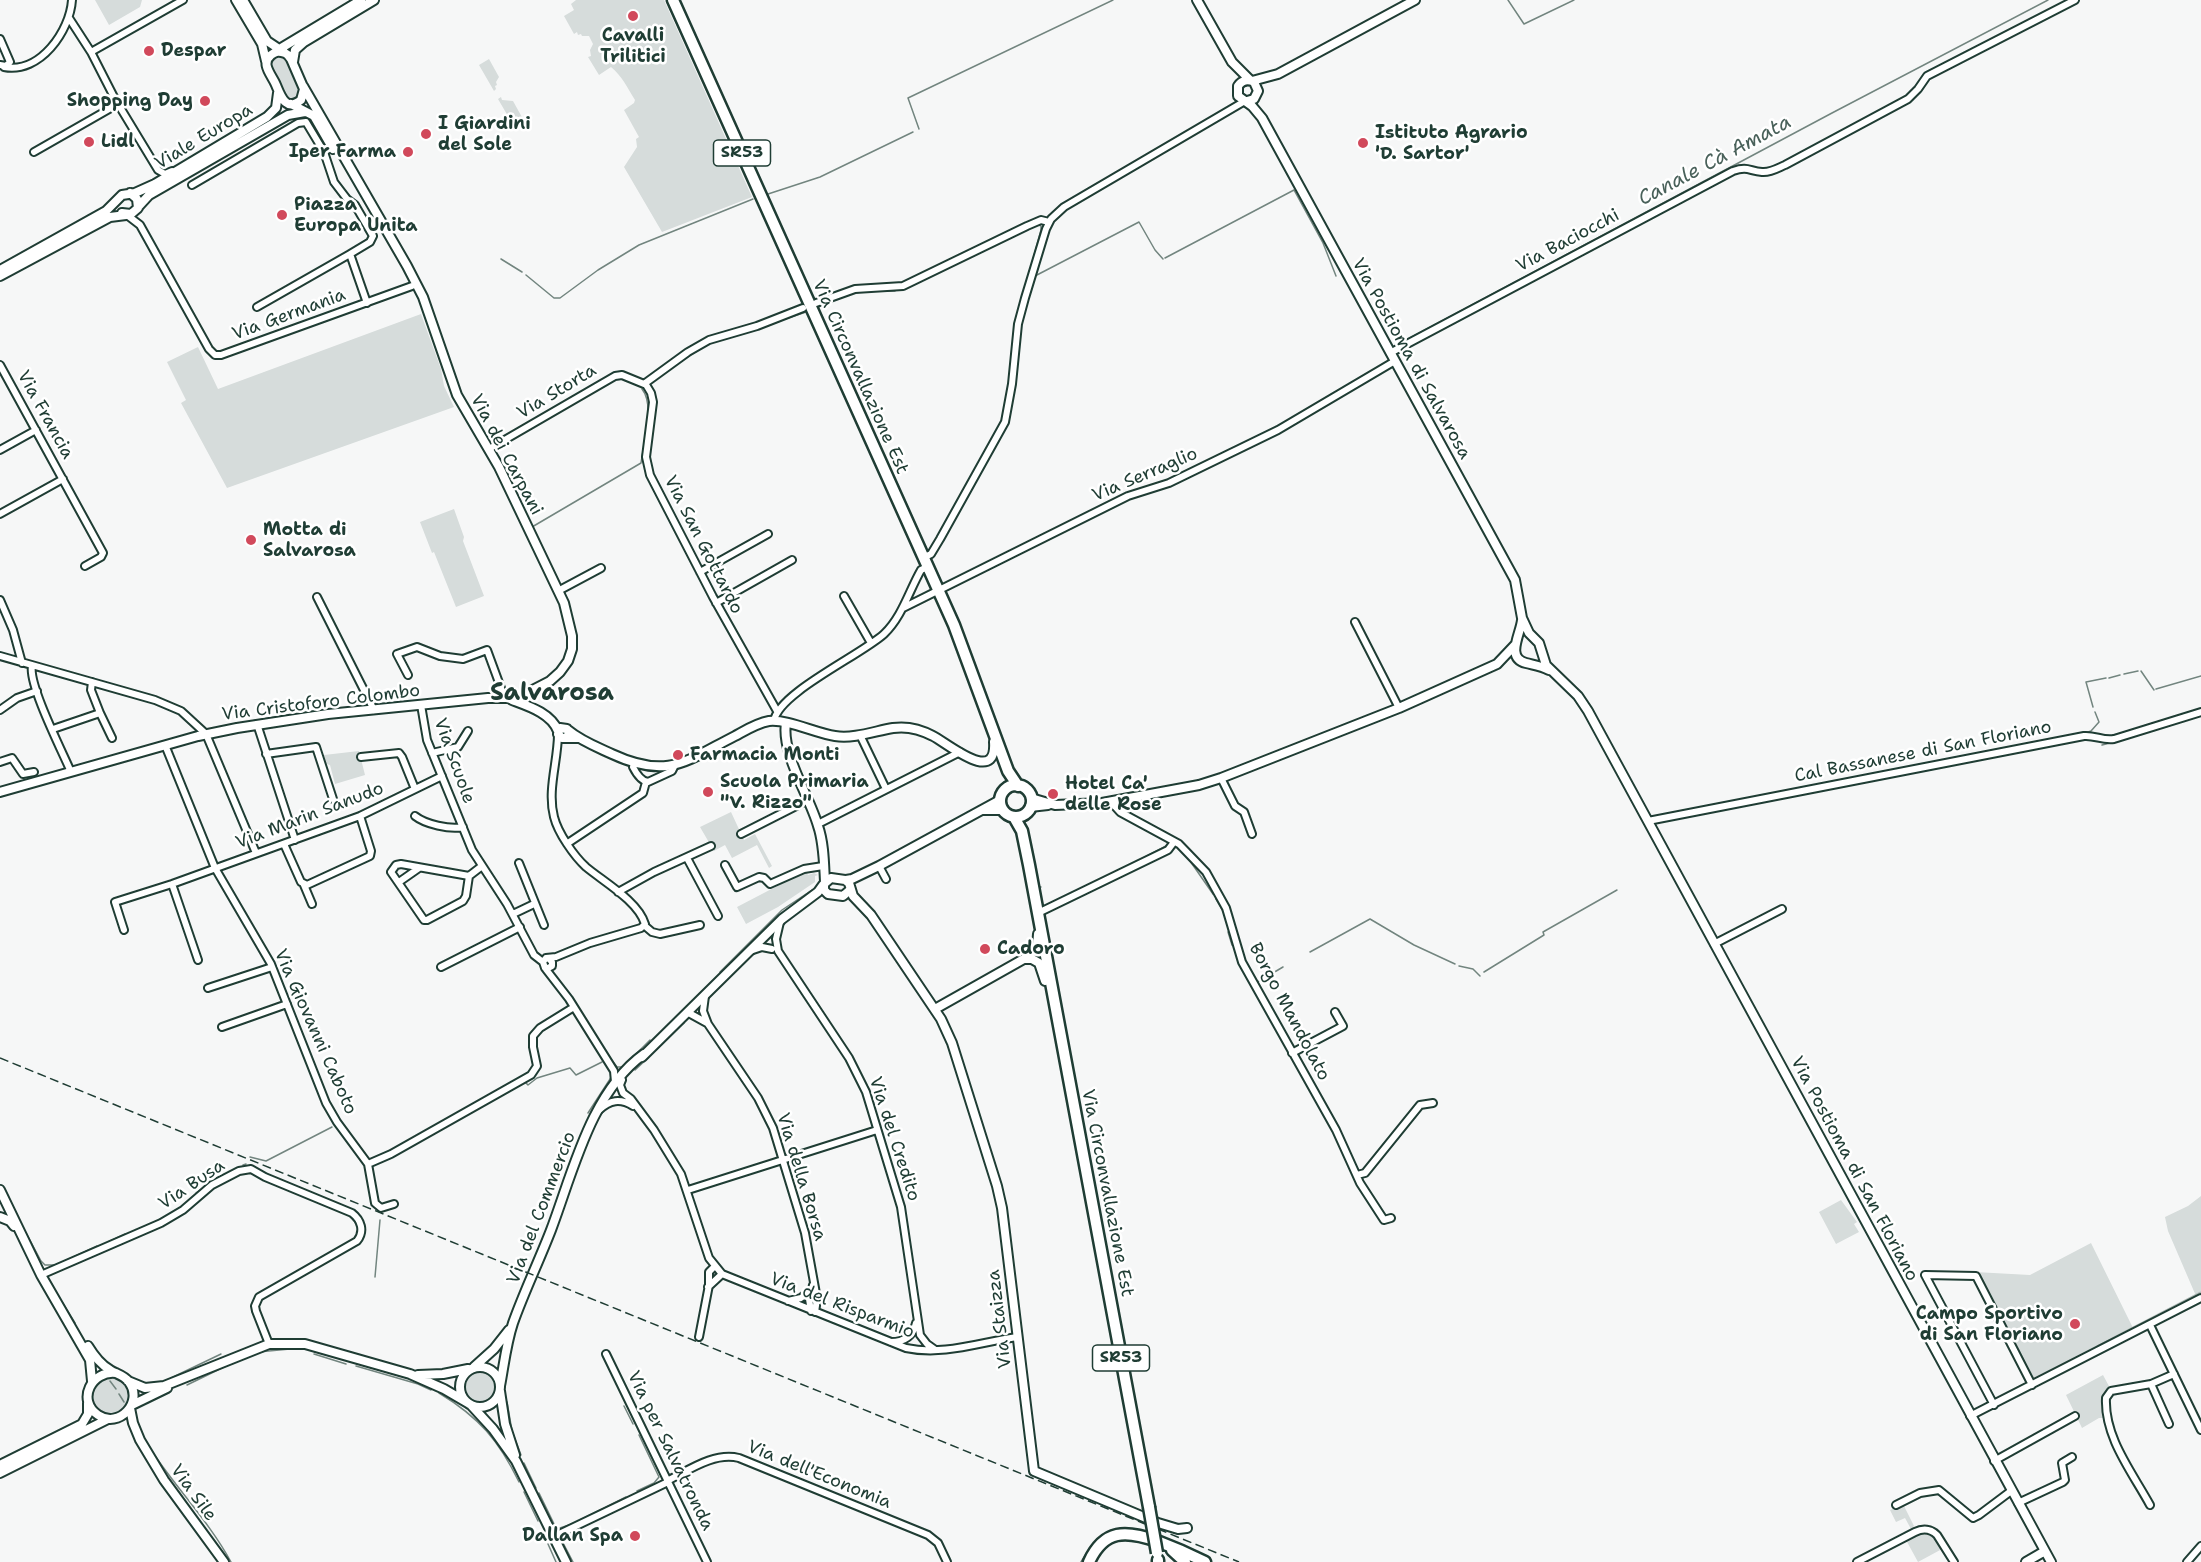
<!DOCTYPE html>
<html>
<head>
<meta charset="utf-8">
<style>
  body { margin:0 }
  canvas { display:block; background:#f6f7f7 }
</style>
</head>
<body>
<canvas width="2201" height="1562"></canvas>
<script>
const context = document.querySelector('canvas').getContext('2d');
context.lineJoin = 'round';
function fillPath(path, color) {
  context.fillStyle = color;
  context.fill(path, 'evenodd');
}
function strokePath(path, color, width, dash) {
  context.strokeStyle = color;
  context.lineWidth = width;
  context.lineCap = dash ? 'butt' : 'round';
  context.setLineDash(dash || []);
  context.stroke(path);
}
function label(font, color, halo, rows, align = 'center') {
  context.font = font + ' "Shantell Sans",sans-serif';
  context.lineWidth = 5;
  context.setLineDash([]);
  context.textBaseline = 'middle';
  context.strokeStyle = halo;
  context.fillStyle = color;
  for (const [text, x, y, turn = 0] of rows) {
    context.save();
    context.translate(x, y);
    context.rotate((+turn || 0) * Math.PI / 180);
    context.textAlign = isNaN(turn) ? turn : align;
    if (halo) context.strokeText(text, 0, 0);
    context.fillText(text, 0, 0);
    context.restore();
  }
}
fillPath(new Path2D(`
  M95,0H142L140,7L109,25Z
  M576,0H664L752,197L662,232L624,167L637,147L636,139L639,137L624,110L634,103L635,100C627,87 622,76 611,67L599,75L588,57L591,56L590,50L593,44L589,36H582L581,34L578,35L577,32L574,34L564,16L574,10L571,4Z
  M279,55L288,60L301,90C298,98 297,101 288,100C279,91 271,75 270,62L275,56Z
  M489,59L499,77L496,82L497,85L495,86L496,89L494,91L479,65Z
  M501,97L502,100L513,101L523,119L512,123L498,99Z
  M421,314L441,369L444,386L454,407L227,488L181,403L186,400L167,362L198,347L218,389Z
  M454,509L464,537L463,541L484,596L456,607L434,552L432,553L420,522Z
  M359,751L365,775L335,784L330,765L326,764L324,755Z
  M731,812L744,840L755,834L772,866L769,868L757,845L732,858L725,845L714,851L700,827Z
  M806,871L808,875L814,873L818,875L815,876V882L778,907L746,924L737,907Z
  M2201,1196V1293L2196,1296L2168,1231L2165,1217L2188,1206Z
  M1841,1200L1857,1222L1854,1224L1859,1232L1836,1244L1819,1212Z
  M2091,1243L2133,1328L2049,1372L2043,1373L2033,1380L1975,1272L2030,1275Z
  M465 1387a15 15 0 1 1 30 0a15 15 0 1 1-30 0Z
  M2103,1375L2110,1388C2098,1395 2102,1406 2103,1418H2099L2082,1428L2066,1395Z
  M92 1395a19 19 0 1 1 38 0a19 19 0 1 1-38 0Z
  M1903,1504L1914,1526L1911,1529L1905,1518L1896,1522L1890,1510Z
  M1923,1533L1933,1537L1942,1549L1918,1562L1906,1540Z`), '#d6dcdb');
strokePath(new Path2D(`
  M1508,0L1524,24L1574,0
  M919,129L908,98L1113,0
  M765,195L820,177L913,132
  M1165,258L1294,190L1323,243L1336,276
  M501,259L522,272
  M1030,270L1041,230V226L1037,224
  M526,275L554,298H560L598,270L639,245L753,199
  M1035,276L1139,222L1155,250L1163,259
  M1349,285L1385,352
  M902,290L949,267
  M869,291H895
  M848,294L861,292
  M817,308L827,302
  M767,325L806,312
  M1395,346L1832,113L2048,0
  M675,365L711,342
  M532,527L641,463C644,442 655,405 642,389
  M2141,671L2154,690
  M2124,674L2138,671
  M2109,678L2120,675
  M2156,689L2201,676
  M2093,707L2086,682L2106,678
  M2085,733L2091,731L2099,722L2095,712
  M2102,745L2118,741
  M1655,823L1672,820
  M1188,858L1213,894
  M1124,868L1166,846L1169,842
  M1039,887H1041
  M1216,899L1223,911
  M1225,916L1227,923
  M1228,932L1232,945
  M1310,952L1370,919L1414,945L1455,964
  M1247,963L1252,973
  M1459,966L1473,969L1480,976
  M720,972L782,910L812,890
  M1484,972L1544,935L1543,932L1617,890
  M1256,983L1283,967
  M656,1050L684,1023
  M610,1058L617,1067H623L650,1040
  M635,1070L648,1058
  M525,1082L528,1085L537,1078L570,1068L576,1075L602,1062
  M588,1113L612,1076
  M250,1157L266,1161L332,1127
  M243,1165L246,1164
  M221,1177L233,1171
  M196,1193L209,1184
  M16,1214L41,1261L45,1265H56L97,1246
  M108,1242L125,1234
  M375,1277L380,1220
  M49,1279L55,1290
  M62,1302L75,1323
  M258,1352L290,1349
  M314,1354L346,1364
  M356,1366L418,1384L431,1390
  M171,1378L221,1354
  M110,1381L116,1389
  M187,1385L230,1364
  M439,1393C479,1417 499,1441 519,1482
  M119,1394L124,1402
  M507,1402L512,1431L521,1455
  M624,1406L633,1424
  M153,1453C178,1490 210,1523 231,1562
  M524,1463L536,1488
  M637,1491L654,1483L659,1477L639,1435
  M524,1492L538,1521
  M539,1493L557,1530
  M580,1520L626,1497
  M557,1529L572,1524
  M561,1539L573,1562
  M548,1544L556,1562
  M1081,1562C1091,1545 1102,1530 1123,1528`), '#72857f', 1.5);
strokePath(new Path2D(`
  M2099,1347L2201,1294`), '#aab5b1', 5);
const minor = new Path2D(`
  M69,18L91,52L115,99L158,170L165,174L172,171
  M0,39L10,62L6,66L0,65
  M91,52L183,0
  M4,67C40,74 70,31 72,0
  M34,152L118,104
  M192,185L298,123L306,122L324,152L334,182L347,199L355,205L373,236L370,242L350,254
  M127,215L140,225L209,349L215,355H221L412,286
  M816,303L855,289L903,286L1027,226L1041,220L1049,222
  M257,307L350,254L367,303
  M1390,353L1733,171C1748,166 1749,171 1762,172C1770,173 1778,168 1785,165L1908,99L1918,89L1927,76L2075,0
  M0,365L103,553L101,557L85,566
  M645,383L651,393L653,402L646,457L650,475L713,597L777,711
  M489,449L615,376L622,375L644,384L688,352L709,340L757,326L803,308
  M0,450L36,430
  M0,514L63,479
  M923,558L931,554L940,539L1005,422L1012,384L1018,324L1025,298L1046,229L1051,219L1064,207L1245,101
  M700,572L768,534
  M558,591L601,568
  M844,596L871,643
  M317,597L374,710
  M0,600L13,630L22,663
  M716,603L792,560
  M903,608L1128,496L1169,483L1278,430L1395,361
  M1355,622L1399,708
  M0,656L155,700L181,711L206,734L256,853
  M32,666C28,684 62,751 71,772
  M408,675L397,654L417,647L440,656L463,659L487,650L505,699
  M92,682L91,690L100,713
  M421,705L427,740L472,850L507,904L534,955L543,962
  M0,710L17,698L37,691
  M774,721C778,693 861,655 884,634C902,617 909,591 921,570L927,567
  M257,724L295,840
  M53,729L100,713L112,738
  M860,735L886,789
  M165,745L215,868L271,964L326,1103L337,1122L368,1164
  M432,753L458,747L468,731
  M266,754L316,747L333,799
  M361,757L399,753L402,757L415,789
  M0,762L12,758L23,774L34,772
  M634,763L633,767C636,773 641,781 648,782L672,771L675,765
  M1221,778L1235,806L1244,812L1252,834
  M1111,802L1120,812L1179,844L1206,872L1226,908L1242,962L1336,1130L1360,1183L1384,1220L1391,1218
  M415,816C425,824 450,830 463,827
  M1648,821L2084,736C2095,735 2103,741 2114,739L2201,712
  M818,824L960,752
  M741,834L808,800
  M568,843L643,793L646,782
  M284,844L301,882L307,885L370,856L371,851L360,816
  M687,858L718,916
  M519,863L544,925
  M725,865L737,887L759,877L764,878L770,884L804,869L823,866
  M879,866L886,879
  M469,876L401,864L396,865L391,872L424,920H427L463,901L466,896L469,876L482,866
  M399,882L419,868
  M172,884L198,960
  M304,885L312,904
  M618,892L654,872L711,846
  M1038,913L1168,850L1174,842
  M513,914L534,904
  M780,922L776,939L778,951L849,1058L866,1092L901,1207L920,1335L927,1344L934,1349
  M645,926L652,932L660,934L700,925
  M124,930L115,902L172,884L360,816L442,776
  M1714,944L1782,909
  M750,951L762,947L772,949
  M549,959L552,962V966L548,968H545L543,962L546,958L556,957L590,943L641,928L645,924C638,901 604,882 586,867C574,856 558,833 554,817C547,790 558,761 558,734
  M441,967L520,927
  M545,968L569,999L614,1071L615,1082
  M208,988L272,967
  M705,996L703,1011L708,1024L758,1098L773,1128L805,1233L817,1299L815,1312
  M687,1012L707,1023
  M222,1027L287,1004
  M1292,1053L1343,1026L1335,1012
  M622,1080L620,1085L623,1093L631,1099L654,1130L681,1174L709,1258L722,1274L906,1348C944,1356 980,1342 1017,1337
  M599,1110C610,1100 620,1098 633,1106
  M1357,1175L1365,1173L1420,1105L1433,1103
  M688,1190L877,1130
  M394,1204L381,1208L375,1203L368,1164L391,1154L531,1075L537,1066L533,1047V1036L540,1028L574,1007
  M41,1275L161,1223L183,1210L212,1185L239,1171L251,1169L265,1177L352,1213C361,1220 365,1231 357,1241L259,1297L255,1306L256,1311L269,1344
  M708,1287L722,1274
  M788,1301L801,1298L811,1290
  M811,1311L809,1299L813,1285
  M2150,1325L2201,1430
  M699,1337L709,1285V1272L714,1267
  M891,1342C905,1342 913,1336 916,1323
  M606,1354L707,1562
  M2151,1384L2169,1424
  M1994,1405L1925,1275L1976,1276L2032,1385
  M1970,1416L2201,1298
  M1994,1461L2075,1416
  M667,1481C689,1470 714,1452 739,1458L928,1535L938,1543L947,1562
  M2018,1503L2063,1482L2065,1480L2062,1463L2072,1457
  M1896,1505L1920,1493L1939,1490L1973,1518L1979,1515L2011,1491
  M2150,1505C2132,1472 2104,1437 2106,1398L2111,1391L2151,1384L2174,1374
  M553,1537L668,1482
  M1857,1562L1915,1532C1923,1528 1931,1529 1937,1535L1954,1562
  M2187,1562L2201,1546`);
const tertiary = new Path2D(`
  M236,0L262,44L266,61
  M243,0L267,41L288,55L291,59L304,89L301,100C286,112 281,97 276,85C272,75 260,64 271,55C276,51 279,51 285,53
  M1197,0L1232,62L1250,80
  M278,50L361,0
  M293,62L295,50L304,42L374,0
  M1252,81L1278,74L1415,0
  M1247,101L1254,99L1258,91L1254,82C1248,79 1242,80 1238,86V96L1252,106L1262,118L1515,580L1522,618L1529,633L1539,643L1546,665L1578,696L1588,711L2051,1562
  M291,104L314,116L333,149
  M138,207L149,195L288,115L305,112
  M122,213L131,214L138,208L137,199L130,193
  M0,270L106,211L122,195L135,193L155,184L267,117L276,108L278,93
  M0,276L110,217L126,215
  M1522,620C1521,633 1505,658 1526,663C1534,665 1542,666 1549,670
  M512,700C528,706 551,713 558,731
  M786,723C781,754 810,797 818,826C824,843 824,864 825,882
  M568,730C581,741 597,747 612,754C668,780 686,761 735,736C746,730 757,723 769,721C788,719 815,733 835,736C854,739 875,731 893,728C907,726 920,729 933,736C947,743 997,786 994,742
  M567,737L569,733L567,729L560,728L558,734L562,738H578
  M0,792L198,736L237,728L328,714L488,698H517L550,681L560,672L568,661L572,649V636L564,603L499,467L457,395L423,297L407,266L303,86
  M1031,798L1055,805L1102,803L1199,785L1221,778L1399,708L1497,664L1515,645
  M1030,807L1048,805
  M982,810H1002
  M846,880L852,879L879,866L1000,800
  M850,890L843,896L828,894L824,890V884L831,878L845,880L849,883L853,896L871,915L941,1019L952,1043L997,1186L1002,1208L1034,1471L1158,1523L1178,1529L1187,1528
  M1024,959H1032L1039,963L1045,981
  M935,1009L1029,956L1037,947L1038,934
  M642,1057L782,919L818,892L823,885
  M0,1190L41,1275L90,1360L92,1381
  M0,1217L10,1221L14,1226
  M88,1346C94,1356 100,1364 110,1370C116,1374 124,1375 129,1382C144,1402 119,1429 98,1415C76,1400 92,1370 116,1373
  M460 1387a20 20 0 1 1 40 0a20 20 0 1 1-40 0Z
  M474,1367L494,1349L509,1330
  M418,1375L443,1374L468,1369
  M128,1381L145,1388L164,1386L269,1344H305L410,1374L444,1389L468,1403
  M500,1386C504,1365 506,1344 513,1323C524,1292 539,1261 551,1230C573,1172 591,1092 644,1054
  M500,1391L505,1424L515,1455
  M132,1405L167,1388
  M471,1405L493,1429L516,1461L566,1562
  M130,1408L133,1423L140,1440L164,1480L224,1562
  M0,1465L82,1424L88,1414V1403
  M0,1473L108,1419
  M2026,1562L2045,1551`);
const primary = new Path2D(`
  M673,0L954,625L1008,771L1018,786
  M1000 801a16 16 0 1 1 32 0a16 16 0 1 1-32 0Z
  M1014,817L1022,831L1029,865L1149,1507
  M1172,1550L1185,1562
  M1089,1562C1104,1529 1126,1530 1157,1541C1173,1547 1189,1554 1205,1562
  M1158,1562V1560`);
strokePath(minor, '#1f3d34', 10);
strokePath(tertiary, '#1f3d34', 12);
strokePath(primary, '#1f3d34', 15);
strokePath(minor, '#fff', 6);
strokePath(tertiary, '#fff', 8);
strokePath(primary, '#fff', 10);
strokePath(new Path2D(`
  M0,1058L1145,1524
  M1158,1529L1239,1562`), '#1f3d34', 1.5, [9, 4.5]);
const primaryBridge = new Path2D(`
  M1149,1507L1157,1553`);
strokePath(primaryBridge, '#1f3d34', 15, []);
strokePath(primaryBridge, '#fff', 10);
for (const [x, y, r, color] of [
  [633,16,6,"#d1495b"],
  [149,51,6,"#d1495b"],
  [205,101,6,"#d1495b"],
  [426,134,6,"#d1495b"],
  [89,142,6,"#d1495b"],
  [1363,143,6,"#d1495b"],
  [408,152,6,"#d1495b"],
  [282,215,6,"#d1495b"],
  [251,540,6,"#d1495b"],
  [678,755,6,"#d1495b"],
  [708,792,6,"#d1495b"],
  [1053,794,6,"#d1495b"],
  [985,949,6,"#d1495b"],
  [2075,1324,6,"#d1495b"],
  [635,1536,6,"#d1495b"]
]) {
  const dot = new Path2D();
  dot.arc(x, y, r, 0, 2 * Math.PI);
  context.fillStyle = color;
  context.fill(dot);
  strokePath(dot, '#fff', 2);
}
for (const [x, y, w] of [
  [742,153,57],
  [1121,1358,57]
]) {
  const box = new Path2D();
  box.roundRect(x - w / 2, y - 13, w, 26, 4.5);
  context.fillStyle = '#fff';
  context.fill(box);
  strokePath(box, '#1f3d34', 1.5);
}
label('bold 16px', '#1f3d34', null, [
  ["SR53",742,153],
  ["SR53",1121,1358]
]);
label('bold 18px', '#1f3d34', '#fff', [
  ["Cavalli",633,36,"center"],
  ["Trilitici",633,57,"center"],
  ["Despar",161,51],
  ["Shopping Day",193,101,"right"],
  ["I Giardini",438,124],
  ["del Sole",438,145],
  ["Istituto Agrario",1375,133],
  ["'D. Sartor'",1375,154],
  ["Lidl",101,142],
  ["Iper Farma",396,152,"right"],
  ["Piazza",294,205],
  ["Europa Unita",294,226],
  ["Motta di",263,530],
  ["Salvarosa",263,551],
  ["Farmacia Monti",690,755],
  ["Scuola Primaria",720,782],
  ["\"V. Rizzo\"",720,803],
  ["Hotel Ca'",1065,784],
  ["delle Rose",1065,805],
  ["Cadoro",997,949],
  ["Campo Sportivo",2063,1314,"right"],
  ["di San Floriano",2063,1335,"right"],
  ["Dallan Spa",623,1536,"right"]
], 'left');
label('18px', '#1f3d34', '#fff', [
  ["Viale Europa",204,137,-31],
  ["Via Baciocchi",1568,241,-28],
  ["Via Germania",289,315,-20],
  ["Via Postioma di Salvarosa",1411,359,61],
  ["Via Circonvallazione Est",860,377,66],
  ["Via Storta",557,392,-31],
  ["Via Francia",45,415,61],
  ["Via dei Carpani",506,455,62],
  ["Via Serraglio",1145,475,-23],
  ["Via San Gottardo",703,545,63],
  ["Via Cristoforo Colombo",321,703,-7],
  ["Cal Bassanese di San Floriano",1923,752,-11],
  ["Via Scuole",454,761,70],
  ["Via Marin Sanudo",310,816,-21],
  ["Borgo Mandolato",1289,1012,62],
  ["Via Giovanni Caboto",315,1032,66],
  ["Via del Credito",894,1139,72],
  ["Via Postioma di San Floriano",1854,1169,62],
  ["Via della Borsa",801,1177,73],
  ["Via Busa",192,1185,-34],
  ["Via Circonvallazione Est",1107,1193,79],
  ["Via del Commercio",542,1208,-69],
  ["Via del Risparmio",842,1306,21],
  ["Via Staizza",1000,1319,-97],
  ["Via per Salvatronda",670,1451,64],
  ["Via dell'Economia",819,1475,22],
  ["Via Sile",193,1493,54]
]);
label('italic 20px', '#49615a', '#fff', [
  ["Canale Cà Amata",1715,161,-28]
]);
label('bold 24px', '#1f3d34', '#fff', [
  ["Salvarosa",552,694]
]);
</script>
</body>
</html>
